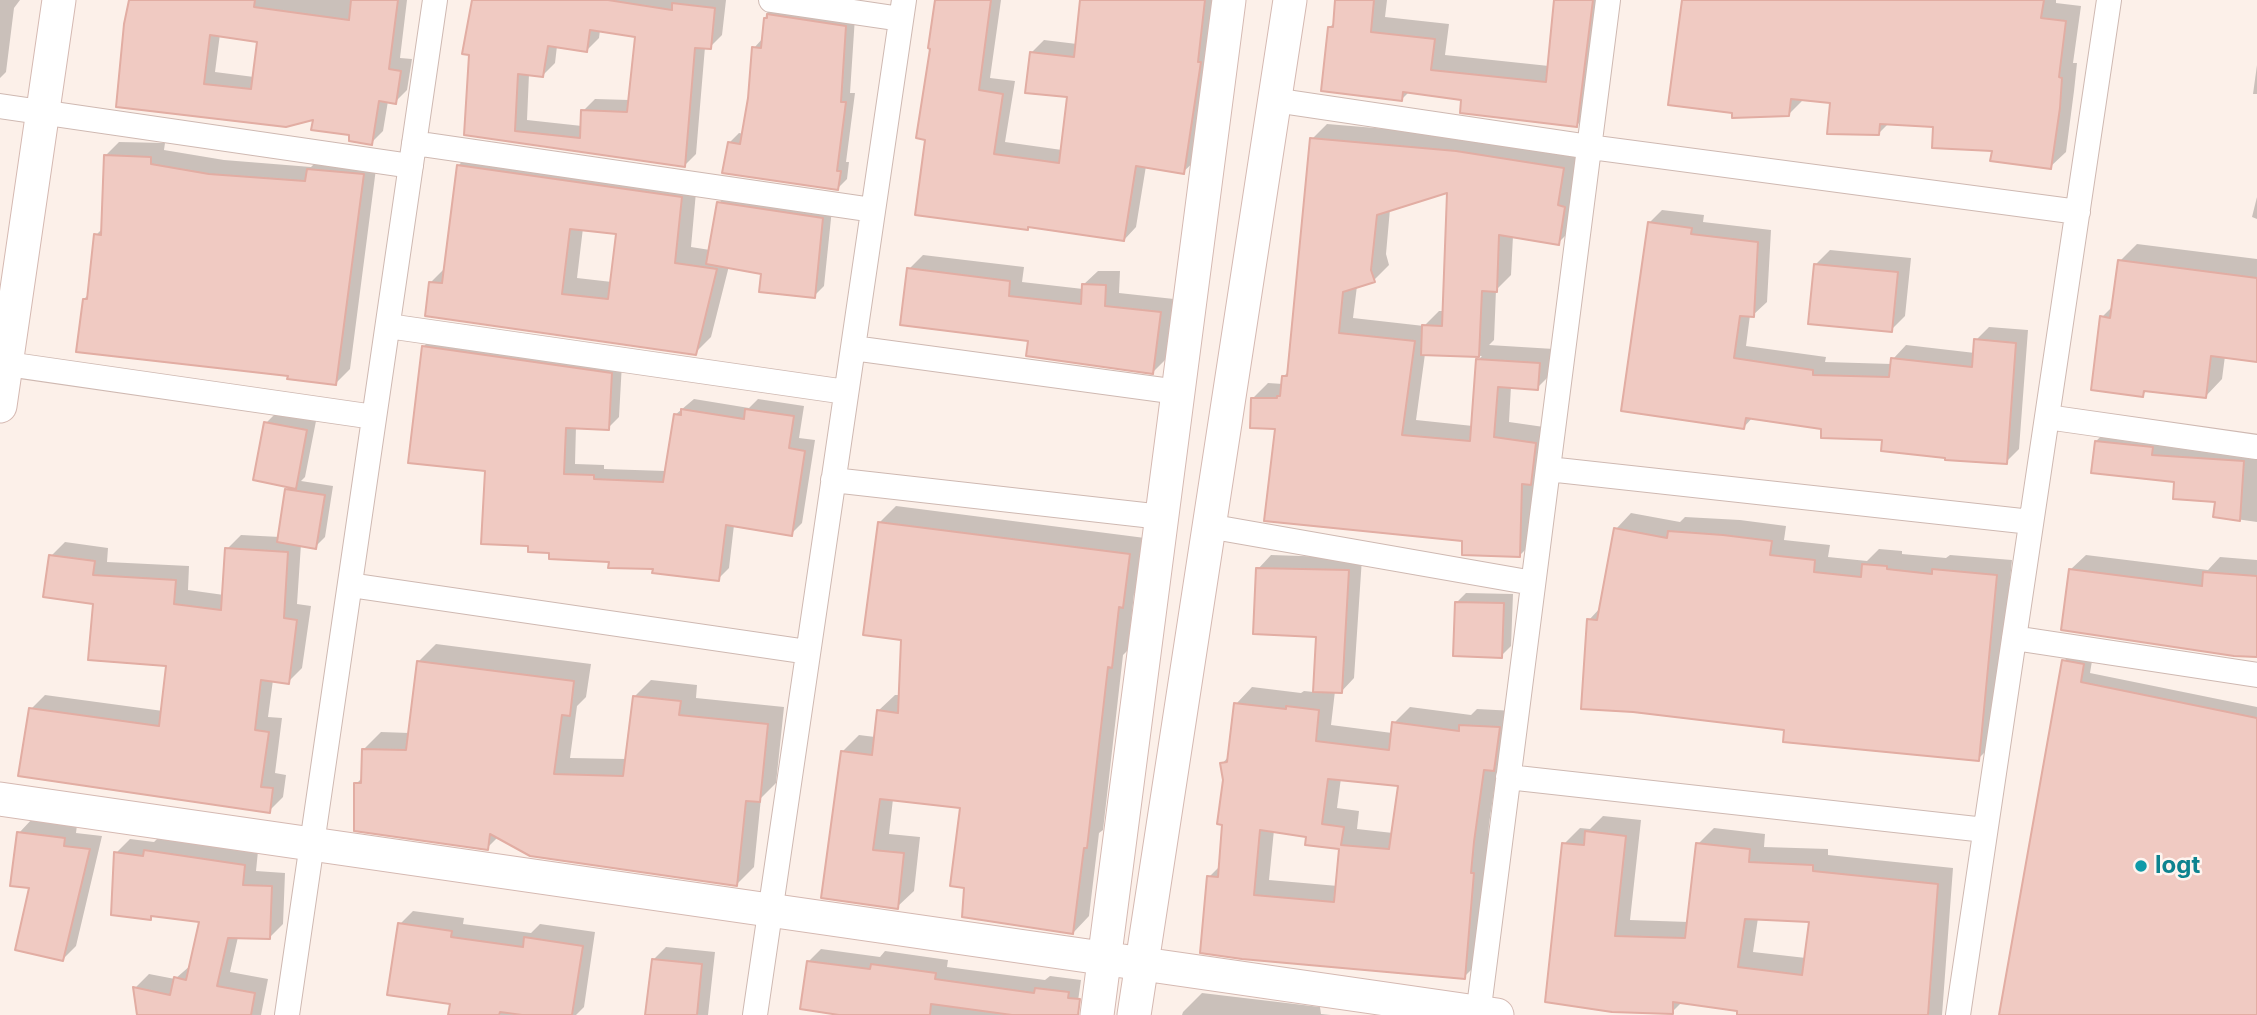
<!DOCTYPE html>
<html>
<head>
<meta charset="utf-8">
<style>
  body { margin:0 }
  canvas { display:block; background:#fcf0e9 }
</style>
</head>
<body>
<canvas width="2257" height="1015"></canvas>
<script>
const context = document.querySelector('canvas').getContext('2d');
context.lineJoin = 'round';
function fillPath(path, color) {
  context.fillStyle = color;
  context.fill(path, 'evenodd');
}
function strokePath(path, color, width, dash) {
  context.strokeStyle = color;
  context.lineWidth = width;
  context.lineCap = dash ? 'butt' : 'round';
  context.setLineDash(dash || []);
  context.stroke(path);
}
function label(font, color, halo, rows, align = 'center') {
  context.font = font + ' Inter,sans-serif';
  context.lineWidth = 5;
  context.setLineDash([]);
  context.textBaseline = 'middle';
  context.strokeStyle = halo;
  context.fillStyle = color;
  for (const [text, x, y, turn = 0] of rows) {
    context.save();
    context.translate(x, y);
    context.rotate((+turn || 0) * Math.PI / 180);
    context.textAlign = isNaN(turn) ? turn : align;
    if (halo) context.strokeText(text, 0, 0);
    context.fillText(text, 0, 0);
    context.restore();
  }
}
fillPath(new Path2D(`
  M0,0H20L14,8L6,72L0,78Z
  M131,0H407L400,58L412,59L407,90L395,102L388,101L383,131L371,143L315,117L118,106ZM220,34L259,40L254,77L215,72Z
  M473,0H726L722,35L710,47H705L696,154L684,166L466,134ZM600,30L637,36L630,100L595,99L583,111L582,126L527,120L529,74L543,75L555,63L557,46L587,50L599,38Z
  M936,0H1001L990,78L1015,81L1005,142L1062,150L1069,96L1031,53L1044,40L1077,44L1082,0H1217L1196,160L1183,172L1146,166L1136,227L1124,240L1030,226L1027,229L927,138Z
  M1337,0H1387L1385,17L1449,24L1445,55L1549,66L1556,0H1605L1592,110L1576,126L1463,99L1410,91L1402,99L1330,27L1335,22Z
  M1683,0H2056V3L2081,6L2073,63H2077L2074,91L2066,152L2050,167L1994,149L1934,126L1889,123L1879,133L1832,102L1804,99L1788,115Z
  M775,4L855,17L850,93H855L846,162H849L847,179L838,188L730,142L739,133L744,134L750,98L754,48L763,38L766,14Z
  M2257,65V94H2253Z
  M1327,124L1472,136L1579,154L1573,228L1558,243L1513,236L1511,275L1496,290L1494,340L1489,345L1554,349L1552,373L1537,388L1511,386L1509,422L1551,428L1535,540L1520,555L1464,540L1276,427L1253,398L1268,383L1283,384V377L1289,371L1312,139ZM1448,190L1445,311H1439L1424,326L1353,318L1357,286L1374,280L1389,265L1386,254L1390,209ZM1425,354L1482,356L1478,360L1473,426L1416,420Z
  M119,142L165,143L164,150L224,160L311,167L323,155L377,161L350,369L336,383L290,374L84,299L89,294L96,235L103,228L105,156Z
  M474,149L697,181L691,247L710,250L719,203L728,194L832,209L824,286L814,296L763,272L729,266L711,337L695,353L431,282L446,267L458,166ZM583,228L617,233L612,282L577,278Z
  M2257,197V219L2252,217Z
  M1662,210L1704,215L1703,222L1771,230L1767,302L1753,315H1750L1746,346L1826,357L1825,362L1892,364L1893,359L1906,345L1975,353L1976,340L1989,327L2028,330L2019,449L2006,462L1823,427L1753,417L1744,427L1649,223Z
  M2137,244L2257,259V360L2225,356L2222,379L2205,397L2148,389L2142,395L2102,317L2114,305L2120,261Z
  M1830,250L1911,258L1905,316L1891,330L1815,265Z
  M923,255L1024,267L1022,282L1083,289V285L1098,271H1120L1119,293L1174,299L1167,358L1153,372L1030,339L909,269Z
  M434,336L622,363L619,417L608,428L576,426L575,464L604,465V469L666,471L675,415L694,399L749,408L758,399L804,406L799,438L815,440L802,523L791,534L734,525L729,568L718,579L551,551L529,544L486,470L423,347Z
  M276,413L316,421L305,477L301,481L333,486L325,537L315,547L301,544L297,604L311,606L302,668L288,682L273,680L268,717L282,718L275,773L286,775L283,797L269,811L31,709L45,695L163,711L168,665L94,602L51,556L65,542L108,548L107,562L189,566L188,590L224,595L227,549L241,535L280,537L287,490L291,486L266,423Z
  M2112,426L2257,446V522L2215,516L2216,501L2096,441Z
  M896,506L1145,538L1139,589L1134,594L1128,650L1123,655L1103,830L1099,833L1089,916L1073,933L962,806L893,799L889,834L920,837L914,891L897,907L823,896L842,752L859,735L875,737L878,711L895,695H901L903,638L880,522Z
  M1631,513L1680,522L1685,517L1740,520L1786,526L1784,540L1830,545L1828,557L1867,561L1879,549L1902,551V554L1946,558L1950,555L2012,560L1994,743L1978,759L1786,729L1589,620L1601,607L1616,529Z
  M1271,555L1362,558L1354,678L1341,692L1335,691L1331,725L1392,733L1394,723L1410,707L1471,715L1477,709L1515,711L1498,765L1489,824L1480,961L1464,977L1242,957L1209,877L1220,866L1224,780L1222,764L1229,756L1236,704L1252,687L1301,693L1304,691L1314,692L1318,636L1258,569ZM1341,778L1400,785L1393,833L1357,829L1359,811L1337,808ZM1274,830L1308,835L1341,848L1338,886L1269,880Z
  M2086,555L2208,570L2220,557L2257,560V658L2070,570Z
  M1466,593L1513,594L1511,646L1501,656L1457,602Z
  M436,644L591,664L586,697L577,706L570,758L627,759L634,697L651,680L697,685L696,698L784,707L776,783L761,798L754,867L737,884L498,837L487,848L356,784L363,777L364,749L381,732L410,733L419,661Z
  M2073,652L2093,655L2090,673L2257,707V1015H2001L2064,661Z
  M1603,816L1641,820L1630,920L1689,922L1698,844L1714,828L1765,834L1764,847L1828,849V855L1953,868L1942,1015H1739V1009L1683,1001L1672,1012L1612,1010L1564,844L1580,828L1590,829ZM1758,918L1811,920L1806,958L1753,952Z
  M32,819L77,825L76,833L102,836L76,946L63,959L32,887L19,833Z
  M159,837L258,851L256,871L285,873L283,924L269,938L238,937L230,972L268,979L261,1015H139L135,988L149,974L175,979L191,965L202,920L154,914L150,918L116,853L130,839L154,842Z
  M413,911L464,918L463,924L531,933L540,924L595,932L584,1007L576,1015H534L517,1013V1015H449L451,1003L400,924Z
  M666,947L715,952L708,1015H647L653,960Z
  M821,949L880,957L885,951L948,960L947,967L1045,980L1050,976L1081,980L1076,1015H851L808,962Z
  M1202,993L1320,1007L1321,1014L1331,1015H1182L1183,1012Z`), '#0003');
const building = new Path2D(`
  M129,0H255L254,7L349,20L351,0H398L389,69L401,71L396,104L379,101L372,145L349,141V135L311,130L313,120L286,127L116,107L124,24ZM210,35L257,42L251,89L204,84Z
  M472,0H608L672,10V3L715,8L711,49L695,48L685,167L464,135L469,55L462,54ZM590,30L635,37L627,112L581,110L580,138L515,131L518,74L543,77L548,46L587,52Z
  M935,0H991L979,90L1003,94L994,154L1059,163L1067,97L1025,93L1030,52L1074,57L1080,0H1205L1198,62H1201L1184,174L1136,166L1124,241L1028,227V230L915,215L925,140L916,138L930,49L928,48Z
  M1335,0H1374L1371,32L1435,39L1431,70L1546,82L1554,0H1593L1577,127L1460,113L1461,100L1403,92L1402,101L1321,91L1328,27H1333Z
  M1682,0H2044L2041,18L2066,21L2059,77L2062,78L2060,108L2051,169L1990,161L1992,151L1932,148L1933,127L1880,124L1879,135L1827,134L1830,103L1791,99L1789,116L1732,118V113L1668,105Z
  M767,14L846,26L841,102H846L837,171H841L838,190L722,173L728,142L740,144L748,98L752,47L761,48L764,18H767Z
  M1310,138L1456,151L1564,168L1558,205L1565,207L1559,245L1499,235L1497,292L1482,291L1479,357L1421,355L1422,325L1442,326L1447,193L1377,215L1371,270L1375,282L1343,292L1339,333L1415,341L1402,435L1470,441L1476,359L1540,363L1538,390L1498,387L1494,437L1536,443L1531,485L1522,484L1520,557L1462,555V541L1264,521L1275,429L1250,428L1251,398H1277V396H1280L1282,376H1287Z
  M104,155L151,157V164L209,174L305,181L307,169L364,174L336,385L287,379L288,376L76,352L83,299H87L94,234L101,235Z
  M457,165L682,197L675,263L717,269L696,355L425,316L429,282L442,283ZM570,229L616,234L608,299L562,294Z
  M717,202L823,218L815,298L759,292L761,274L706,264Z
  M1648,222L1692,228L1691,234L1758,242L1754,317L1740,316L1734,358L1813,370V375L1889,377L1891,358L1972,367L1974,339L2016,343L2007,464L1945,460V458L1881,451L1882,440L1821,438V429L1746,418L1744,429L1621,411Z
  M2118,260L2257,278V362L2211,356L2206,398L2144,391L2143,397L2091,390L2100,316L2110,318Z
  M1814,264L1898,272L1892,332L1808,324Z
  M907,268L1010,281L1009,296L1081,304L1082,284L1106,285L1105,306L1161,312L1153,374L1026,356L1028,341L900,325Z
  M422,346L612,373L609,430L566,428L564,474L594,475V479L663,482L674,414L681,415V409L744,419L745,409L794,416L789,448L805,451L792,536L726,525L719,581L652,573L653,569L608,568L609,562L549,559V553L528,552V546L481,544L485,471L408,463Z
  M264,422L307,430L296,489L253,480Z
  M2095,441L2153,447L2152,455L2244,461L2240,521L2213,517L2215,502L2173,499L2174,482L2091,473Z
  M285,489L325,495L316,549L277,542Z
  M878,522L1130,554L1123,608L1119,607L1112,668L1108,667L1087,848H1084L1073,934L962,917L964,888L950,886L960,808L880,799L873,850L904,853L898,909L821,898L841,751L872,755L877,710L898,713L901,640L863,635Z
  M1614,528L1667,538L1668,531L1723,535L1772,541L1770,555L1815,560L1814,572L1861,577L1862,564L1887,566V569L1932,574V569L1997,575L1979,761L1783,742L1784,730L1633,712L1581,709L1587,619L1597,620Z
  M225,548L288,552L284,618L297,620L289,684L261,680L255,730L269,732L261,787L273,788L270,813L18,776L29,708L159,726L166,666L88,660L93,604L43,597L49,555L95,561L93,575L176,580L174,604L221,610Z
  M1256,568L1349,570L1342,693L1313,692L1316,637L1253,634Z
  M2069,569L2202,586L2203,572L2257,576V657L2234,656L2061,630Z
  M1455,602L1504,603L1502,658L1453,656Z
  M2062,660L2084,664L2081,682L2257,718V1015H1999Z
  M417,661L574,681L570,716L562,715L554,774L623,776L633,696L681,701L679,715L768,724L760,802L746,801L737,886L530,856L490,834L488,850L354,831V783H361L362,749L406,750Z
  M1234,703L1286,709V706L1319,710L1316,741L1389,750L1392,722L1459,731V725L1500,727L1494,771L1484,770L1474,842L1471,873H1474L1465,979L1242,959L1200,953L1207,876L1218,877L1222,825L1217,824L1223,780L1220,763L1227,762ZM1328,779L1398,786L1389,849L1341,845L1344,827L1322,824ZM1260,830L1306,837L1305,845L1339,849L1334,902L1254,895Z
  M1585,831L1626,836L1615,936L1685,938L1696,843L1750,849L1749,862L1813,865V871L1938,884L1928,1015H1737V1011L1673,1002V1014L1612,1012L1545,1002L1562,843L1584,845ZM1745,919L1809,922L1802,975L1738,967Z
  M17,832L65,838L64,846L90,849L63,961L15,950L29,888L10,886Z
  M144,850L245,865L243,885L272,886L270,939L228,938L217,986L255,993L251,1015H137L133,987L170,995L174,977L186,980L199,922L151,916V920L111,915L114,852L143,856Z
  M398,923L452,931L451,937L523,947L524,937L583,946L572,1015H522L500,1012L499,1015H448L450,1004L387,995Z
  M652,959L702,964L697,1015H645Z
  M807,961L870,969L871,964L936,973L935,979L1034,993L1035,988L1069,992L1068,998L1080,999L1078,1015H1012L931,1004L930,1015H839L800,1009Z`);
fillPath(building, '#f0cac2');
strokePath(building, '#e2ada3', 2);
const street = new Path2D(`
  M771,0L901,19
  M1274,100L1590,147L2078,212
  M0,106L411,166
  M414,143L873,210
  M388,326L846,392
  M853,348L1178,392
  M0,363L374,417
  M2047,417L2257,447
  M1548,469L2031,522
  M833,480L1162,517
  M1208,526L1533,583
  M350,585L808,652
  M2014,638L2257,675
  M1508,777L1985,830
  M287,1015L435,0
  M755,1015L904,0
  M1478,1015L1608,0
  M1958,1015L2109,0`);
const secondary = new Path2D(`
  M0,406L59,0
  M0,799L1497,1015
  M1097,1015L1229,0
  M1134,1015L1290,0`);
strokePath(street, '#cfb9b2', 26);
strokePath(secondary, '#d5b9b2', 35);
strokePath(street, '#fff', 24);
strokePath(secondary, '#fff', 33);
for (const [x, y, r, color] of [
  [2141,866,7,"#0f9aa8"]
]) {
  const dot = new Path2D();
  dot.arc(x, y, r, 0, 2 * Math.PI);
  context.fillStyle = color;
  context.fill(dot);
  strokePath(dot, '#fef5f0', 2.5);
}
label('bold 24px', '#0d838f', '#fef5f0', [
  ["logt",2155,866]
], 'left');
</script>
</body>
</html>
